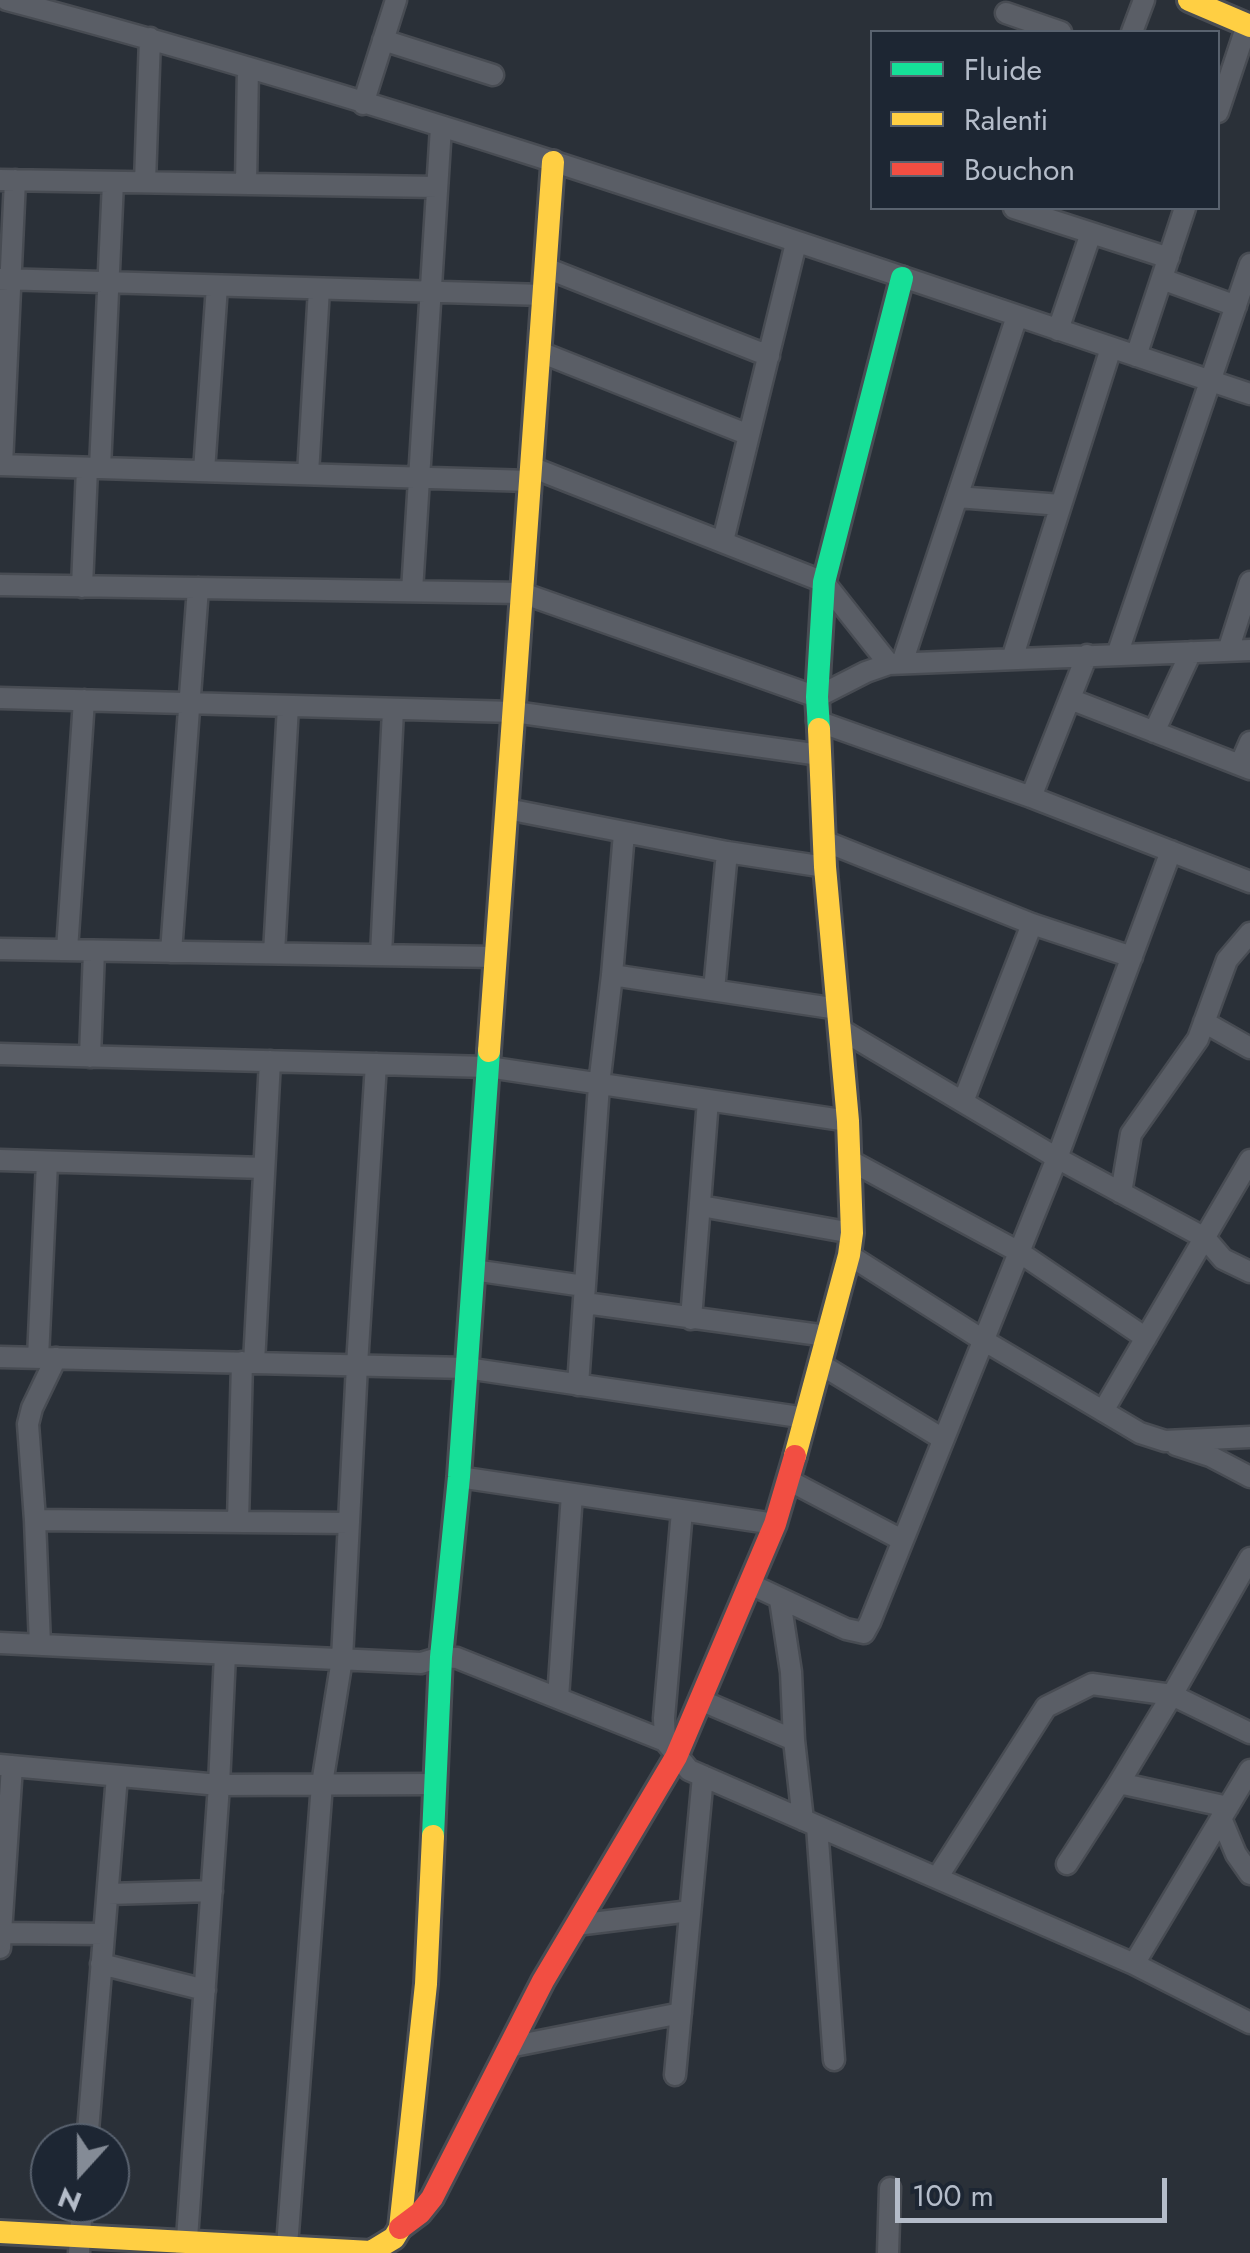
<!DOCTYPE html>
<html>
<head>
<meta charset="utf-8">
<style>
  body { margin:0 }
  #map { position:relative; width:1250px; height:2253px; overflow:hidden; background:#2a3038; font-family:Jost,sans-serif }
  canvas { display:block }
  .legend { position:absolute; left:870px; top:30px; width:350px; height:180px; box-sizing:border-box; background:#1d2633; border:2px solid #59626f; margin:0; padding:12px 18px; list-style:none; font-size:30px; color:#b4bcc9 }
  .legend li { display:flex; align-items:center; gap:20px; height:50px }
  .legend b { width:50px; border:2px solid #59626f }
  .north { position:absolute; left:30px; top:2123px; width:100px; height:100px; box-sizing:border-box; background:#1d2633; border:2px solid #59626f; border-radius:50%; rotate:201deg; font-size:28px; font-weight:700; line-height:40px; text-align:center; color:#b4bcc9 }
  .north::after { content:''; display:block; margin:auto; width:35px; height:45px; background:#848b96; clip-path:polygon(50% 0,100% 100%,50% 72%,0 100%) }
  .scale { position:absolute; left:895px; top:2178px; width:272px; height:45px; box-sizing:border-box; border:5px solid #b4bcc9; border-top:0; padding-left:12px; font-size:30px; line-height:35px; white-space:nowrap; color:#b4bcc9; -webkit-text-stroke:8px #1d2633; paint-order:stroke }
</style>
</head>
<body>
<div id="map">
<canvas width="1250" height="2253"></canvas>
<ul class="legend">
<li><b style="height:12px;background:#16e098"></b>Fluide</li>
<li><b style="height:12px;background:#ffcf43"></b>Ralenti</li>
<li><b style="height:12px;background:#f24e42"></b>Bouchon</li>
</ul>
<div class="north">N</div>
<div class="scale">100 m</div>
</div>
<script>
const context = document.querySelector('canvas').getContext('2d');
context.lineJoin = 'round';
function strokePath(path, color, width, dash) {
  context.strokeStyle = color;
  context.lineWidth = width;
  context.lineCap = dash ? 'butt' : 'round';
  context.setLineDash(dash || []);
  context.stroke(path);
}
const street = new Path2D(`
  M7,0C427,111 838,256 1250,394
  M1006,13L1061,32
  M1132,32L1144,0
  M383,40L493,75
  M363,104L396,0
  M1218,112L1247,25
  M0,180L437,187
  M145,182L150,38
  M246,184L248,68
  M1014,208L1169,258
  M546,268L769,356
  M0,279L544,295
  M1162,279L1236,306
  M1058,330L1091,233
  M540,352L749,435
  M1136,356L1185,208
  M0,465L530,481
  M2,465L15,180
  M531,467L824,582L889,664
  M100,468L113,182
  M204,471L217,286
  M308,474L319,289
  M957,497L1061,505
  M723,541L796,243
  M0,585L522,593L817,697L866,672L889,664L1250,650
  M82,587L87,468
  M412,591L441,127
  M1228,651L1250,582
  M1117,655L1250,264
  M1012,659L1111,348
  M902,663L1017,316
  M0,698L514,712L820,755
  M1070,699L1250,769
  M817,721L1031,797L1250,882
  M1154,732L1191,652
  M1240,765L1250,742
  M1031,797L1087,655
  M507,809L727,852L825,867
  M824,841L1032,924L1132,957
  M0,949L496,957
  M67,950L84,700
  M171,952L198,588
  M274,953L288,706
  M381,955L393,710
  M612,975L838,1009
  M714,990L727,852
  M1204,1022L1250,1048
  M840,1029L1057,1158L1205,1238L1223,1259L1250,1272
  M0,1054L488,1067L848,1121
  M90,1057L94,951
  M963,1102L1032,924
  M0,1160L264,1168
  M849,1160L1019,1252L1146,1338
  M1121,1193L1131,1134L1198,1039L1227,960L1250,933
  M701,1206L852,1233
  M849,1255L983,1340L1140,1433L1165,1441L1250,1437
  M473,1270L584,1286
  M585,1303L827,1336
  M691,1319L708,1100
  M0,1357L466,1368L806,1418
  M38,1358L47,1162
  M254,1363L270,1061
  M820,1364L943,1439
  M578,1385L599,1085L612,975L624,833
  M1103,1411L1250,1160
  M1176,1445L1210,1456L1250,1477
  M459,1477L775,1524
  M788,1480L902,1540
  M682,1511L664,1718L665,1741L689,1770L1134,1964L1250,2023
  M35,1520L349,1523
  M238,1522L242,1362
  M750,1584L846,1629L864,1633L870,1622L1057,1158L1171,851
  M780,1600L791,1672L794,1740L803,1820
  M0,1643L421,1663L441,1657L457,1658L665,1741
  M40,1645L35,1520L28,1424L32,1408L56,1358
  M558,1698L572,1494
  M700,1700L794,1740
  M0,1765L219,1785L435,1784
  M1119,1783L1172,1695L1250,1733
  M1221,1818L1236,1854L1250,1874
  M817,1826L834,2060
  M1067,1864L1119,1783L1228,1807
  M937,1878L1046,1707L1092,1684L1172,1695L1250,1558
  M108,1894L212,1891
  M576,1925L690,1911
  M0,1933L104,1934
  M0,1948L12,1766
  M101,1964L205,1990
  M1134,1964L1250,1770
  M509,2047L681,2013
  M675,2075L703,1776
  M87,2143L117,1776
  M287,2246L322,1784L342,1659L357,1365L376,1064
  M79,2253L82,2203
  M186,2253L219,1785L225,1654
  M888,2253L890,2188`);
const fast = new Path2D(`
  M819,729L817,697L824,582L902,278
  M433,1836L441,1657L459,1477L489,1051`);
const slow = new Path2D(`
  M1189,0L1250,26
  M489,1051L553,162
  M795,1456L849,1255L852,1233L848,1121L825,867L819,729
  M0,2232L371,2252L394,2238L400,2228L426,1984L433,1836`);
const jam = new Path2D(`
  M400,2228L420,2213L432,2198L543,1981L676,1757L775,1524L795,1456`);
strokePath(street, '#484c53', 25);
strokePath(fast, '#484c53', 28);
strokePath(slow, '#484c53', 28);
strokePath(jam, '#484c53', 28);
strokePath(street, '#5a5e66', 20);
strokePath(fast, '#16e098', 22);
strokePath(slow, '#ffcf43', 22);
strokePath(jam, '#f24e42', 22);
</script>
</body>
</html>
